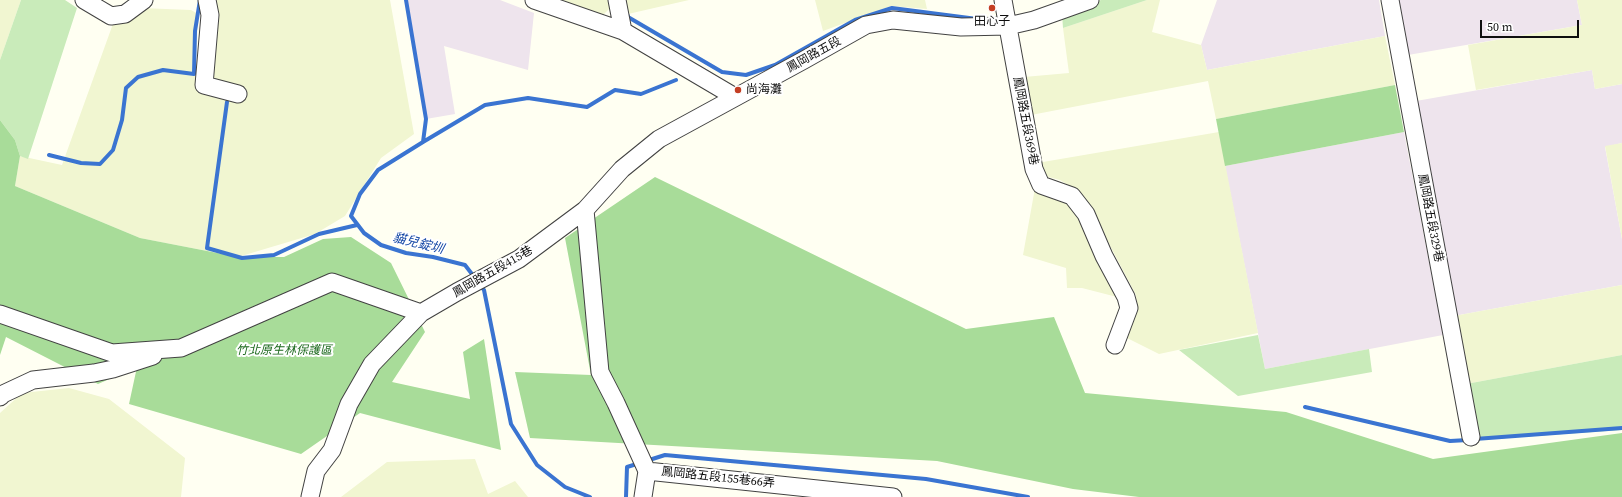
<!DOCTYPE html>
<html>
<head>
<meta charset="utf-8">
<style>
  body { margin:0 }
  #map { position:relative; width:1622px; height:497px; overflow:hidden; background:#fffff2; font-family:"Source Serif 4",serif }
  canvas { display:block }
  .scale { position:absolute; left:1480px; top:20px; width:99px; height:18px; box-sizing:border-box; border:2px solid #0f0f0f; border-top:0; padding-left:5px; font-size:12px; line-height:14px; white-space:nowrap; color:#0f0f0f; -webkit-text-stroke:3px #fff; paint-order:stroke }
</style>
</head>
<body>
<div id="map">
<canvas width="1622" height="497"></canvas>
<div class="scale">50 m</div>
</div>
<script>
const context = document.querySelector('canvas').getContext('2d');
context.lineJoin = 'round';
function fillPath(path, color) {
  context.fillStyle = color;
  context.fill(path, 'evenodd');
}
function strokePath(path, color, width, dash) {
  context.strokeStyle = color;
  context.lineWidth = width;
  context.lineCap = dash ? 'butt' : 'round';
  context.setLineDash(dash || []);
  context.stroke(path);
}
function label(font, color, halo, rows, align = 'center') {
  context.font = font + ' "Source Serif 4","Noto Sans TC",serif';
  context.lineWidth = 4;
  context.setLineDash([]);
  context.textBaseline = 'middle';
  context.strokeStyle = halo;
  context.fillStyle = color;
  for (const [text, x, y, turn = 0] of rows) {
    context.save();
    context.translate(x, y);
    context.rotate((+turn || 0) * Math.PI / 180);
    context.textAlign = isNaN(turn) ? turn : align;
    if (halo) context.strokeText(text, 0, 0);
    context.fillText(text, 0, 0);
    context.restore();
  }
}
fillPath(new Path2D(`
  M407,0H500L534,13L528,70L444,46L455,114L426,119Z
  M1217,0H1379L1385,36L1207,70L1201,45Z
  M1398,0H1577L1582,25L1408,55Z
  M1592,70L1595,89L1622,84V143L1605,147L1622,239V285L1454,316L1416,101Z
  M1404,132L1443,335L1265,369L1225,166Z`), '#eee4ed');
fillPath(new Path2D(`
  M0,0H21L0,60Z
  M212,0H390L414,134L381,158L345,216L315,234L238,257L140,238L15,186L20,156L62,165L114,21L141,8L191,10L198,14L195,73L197,90L242,102L244,91L207,83Z
  M559,0H611L612,6L602,16Z
  M625,0H689L628,14Z
  M815,0H925L927,9L891,6L823,31Z
  M1147,0H1160L1152,32L1201,45L1207,70L1385,36L1395,85L1216,119L1208,81L1031,115L1024,77L1069,73L1063,28Z
  M1577,0H1622V84L1595,89L1592,70L1476,90L1468,45L1582,25Z
  M1219,132L1258,333L1159,354L1125,337L1137,310L1136,295L1098,223L1073,188L1060,180L1045,176L1037,163Z
  M1622,143V239L1605,146Z
  M1035,188L1076,206L1117,297L1082,288H1067L1066,268L1023,255Z
  M1622,285V355L1466,384L1454,316Z
  M69,388L109,399L185,458L181,497H0V413L22,393Z
  M475,459L488,494L515,481L528,497H341L387,462Z`), '#f1f6d1');
fillPath(new Path2D(`
  M21,0H65L77,8L28,159L20,156L15,140L0,120V60Z
  M1101,0H1147L1063,28L1062,14Z
  M1258,335L1265,369L1369,349L1372,372L1238,396L1179,350Z
  M1622,355V430L1477,440L1466,384Z`), '#c9ebba');
fillPath(new Path2D(`
  M1395,85L1404,132L1225,166L1216,119Z
  M0,120L15,140L20,156L15,186L140,238L238,257H284L323,239L351,237L391,263L425,332L392,382L470,399L463,352L484,339L501,450L360,413L301,454L129,404L137,367L98,384L6,337L0,355Z
  M655,177L966,329L1054,317L1085,393L1286,412L1433,459L1622,433V497H1139L1073,489L937,461L530,438L515,372L591,375L565,238Z`), '#a8dc99');
strokePath(new Path2D(`
  M406,0L426,119L423,142L378,170L360,194L351,216L364,233L381,245L406,253L433,257L465,265L475,278
  M627,14L628,17L722,72L746,75L775,65L855,20L892,8L977,19
  M227,102L207,248L242,258L274,255L319,234L357,225
  M423,142L485,105L528,98L587,107L615,90L641,94L676,80
  M49,155L81,163L100,164L113,150L122,120L126,88L138,77L163,70L194,74L195,31L200,0
  M480,285L484,290L511,424L537,465L565,487L590,497
  M1305,407L1450,441L1468,440
  M1475,439L1622,428
  M646,461L665,455L926,479L1028,497
  M626,497L627,467L640,463`), '#3a74d1', 4);
const minor = new Path2D(`
  M84,0L111,16L125,14L144,0
  M207,0L210,15L204,85L238,94
  M534,0L623,31L735,97
  M617,0L623,31
  M1003,0L1034,169L1041,185L1072,196L1086,214L1104,256L1126,297L1129,308L1115,345
  M1390,0L1471,437
  M585,210L600,372L616,403L647,471
  M0,314L112,353L181,348L332,282L421,313
  M0,397L3,394L33,380L94,373L113,369L153,356
  M647,471L893,497
  M310,497L316,471L332,450L349,404L372,364L421,313L457,292L519,259L585,210L622,169L659,139L804,60L866,25L893,20L961,27L1008,26L1034,20L1090,0
  M643,497L647,471`);
strokePath(minor, '#424242', 19);
strokePath(minor, '#fff', 17);
for (const [x, y, r, color] of [
  [992,8,4,"#c43e23"],
  [738,90,4,"#c43e23"]
]) {
  const dot = new Path2D();
  dot.arc(x, y, r, 0, 2 * Math.PI);
  context.fillStyle = color;
  context.fill(dot);
  strokePath(dot, '#fff', 1.5);
}
label('12px', '#0f0f0f', '#fff', [
  ["田心子",992,22],
  ["尚海灘",746,90,"left"]
]);
label('12px', '#0f0f0f', '#fff', [
  ["鳳岡路五段",814,55,-29],
  ["鳳岡路五段369巷",1025,121,79],
  ["鳳岡路五段329巷",1430,218,79],
  ["鳳岡路五段415巷",493,272,-30],
  ["鳳岡路五段155巷66弄",718,478,6]
]);
label('italic 12px', '#1d6a1e', '#fff', [
  ["竹北原生林保護區",284,351]
]);
label('italic 13px', '#1447a6', '#fff', [
  ["貓兒錠圳",418,244,14]
]);
</script>
</body>
</html>
